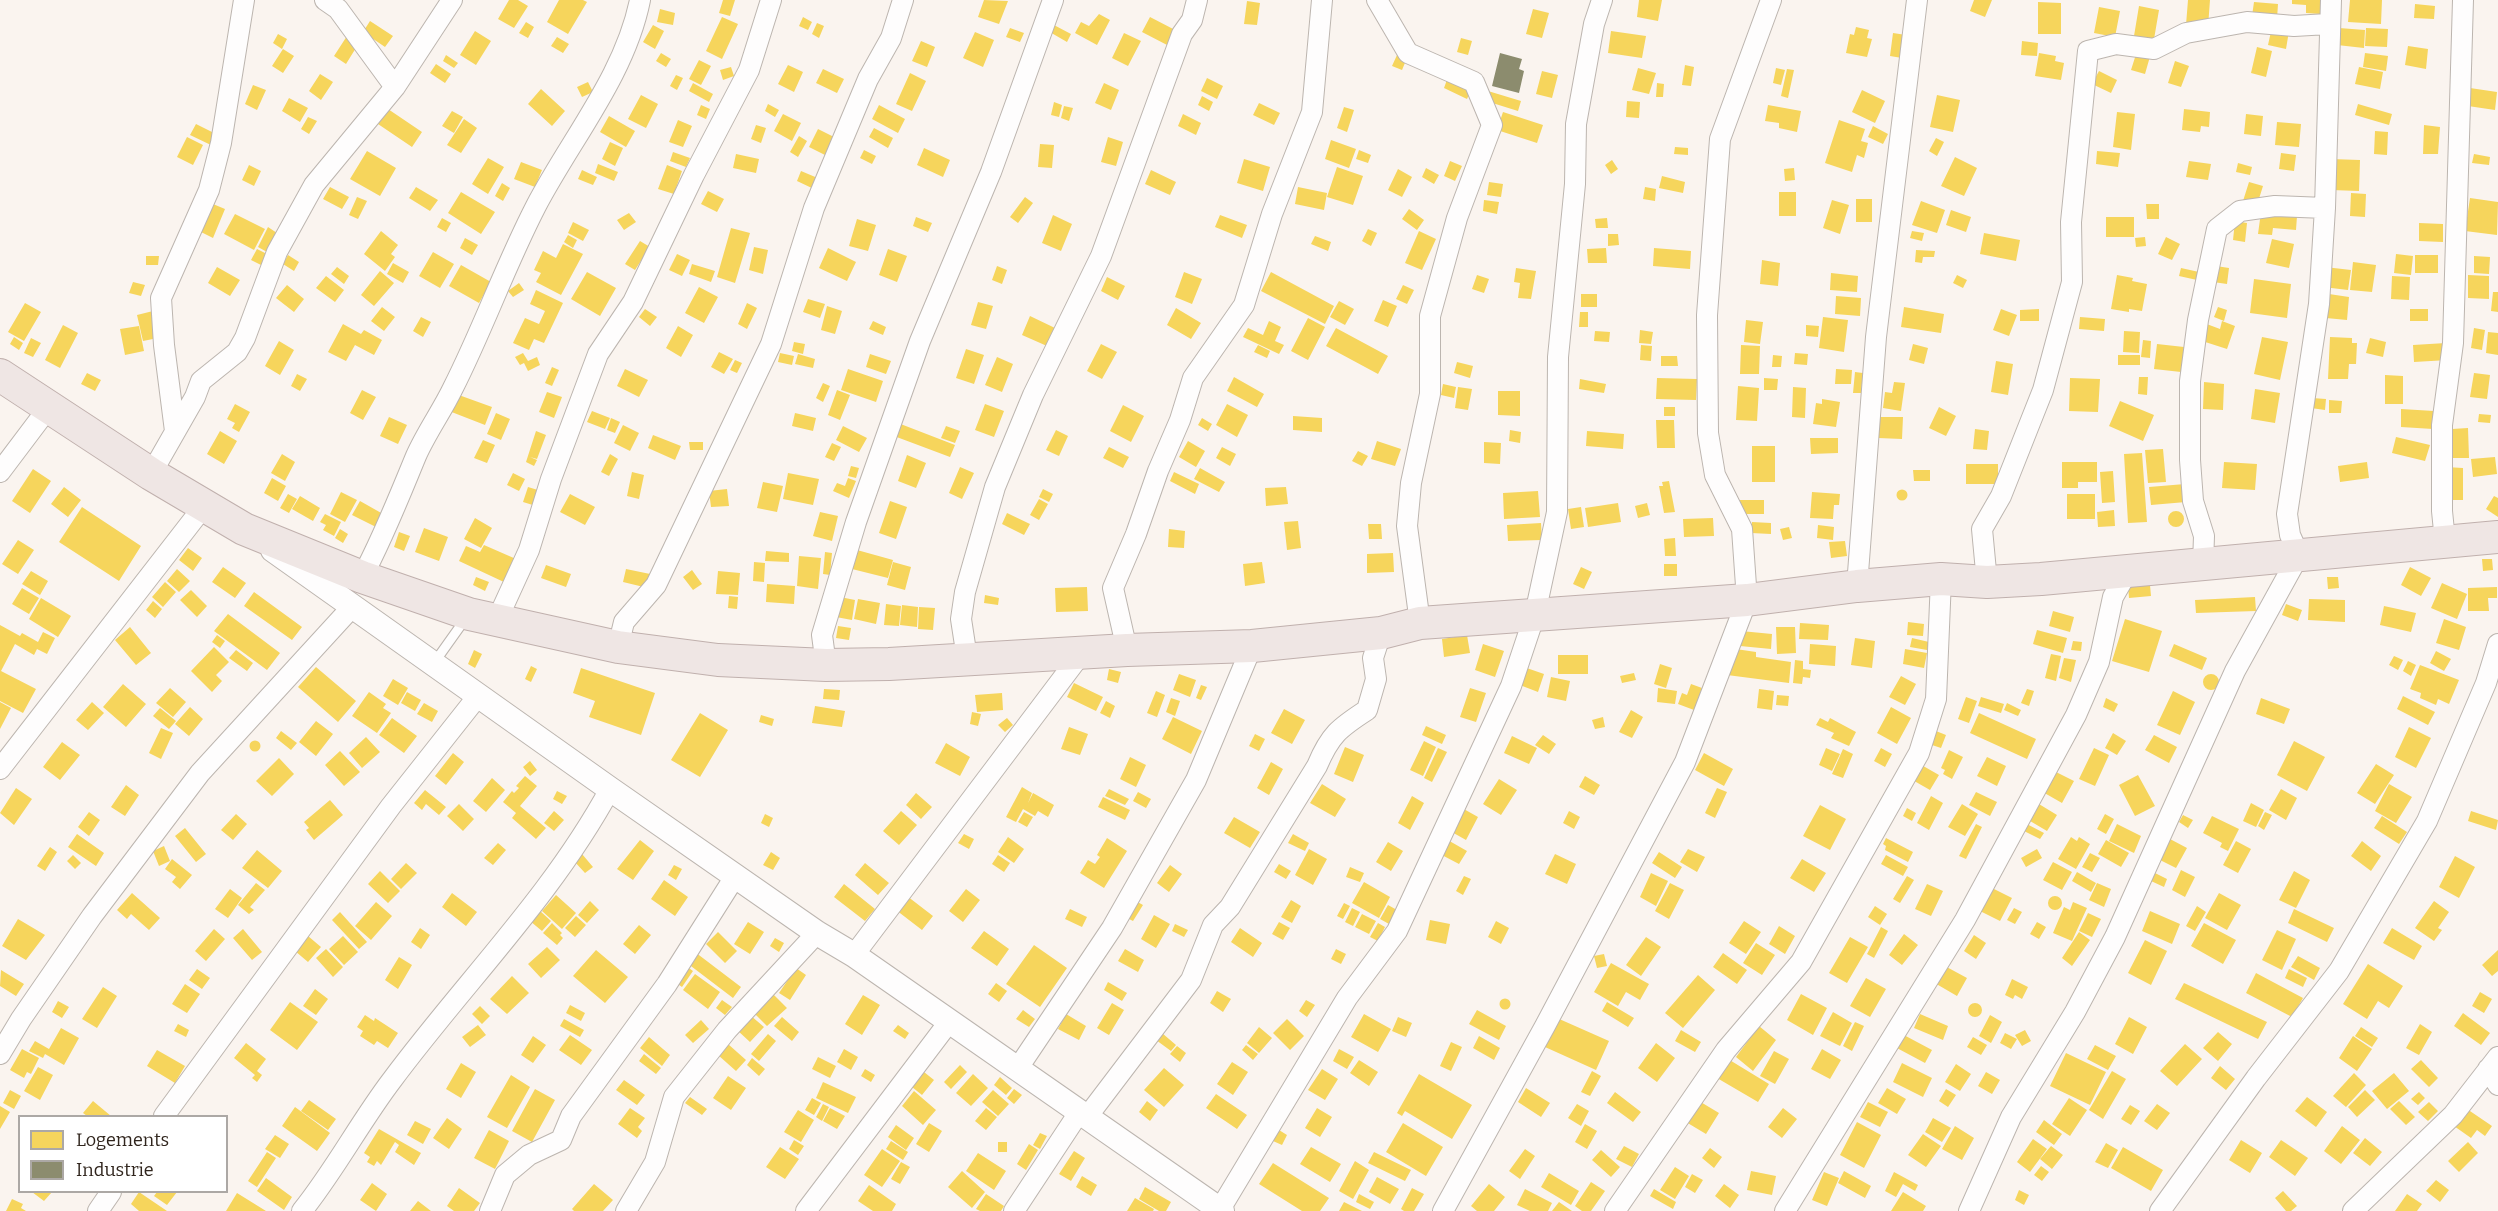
<!DOCTYPE html>
<html>
<head>
<meta charset="utf-8">
<style>
  body { margin:0 }
  #map { position:relative; width:2498px; height:1211px; overflow:hidden; background:#faf4ef; font-family:Bitter,serif }
  canvas { display:block }
  .legend { position:absolute; left:18px; top:1115px; width:210px; height:78px; box-sizing:border-box; background:#fff; border:2px solid #aca8a5; margin:0; padding:8px 10px; list-style:none; font-size:18px; color:#30251d }
  .legend li { display:flex; align-items:center; gap:12px; height:30px }
  .legend b { width:30px; border:2px solid #aca8a5 }
</style>
</head>
<body>
<div id="map">
<canvas width="2498" height="1211"></canvas>
<ul class="legend">
<li><b style="height:16px;background:#f6d55c"></b>Logements</li>
<li><b style="height:16px;background:#8c8c6e"></b>Industrie</li>
</ul>
</div>
<script>
const context = document.querySelector('canvas').getContext('2d');
context.lineJoin = 'round';
function fillPath(path, color) {
  context.fillStyle = color;
  context.fill(path, 'evenodd');
}
function strokePath(path, color, width, dash) {
  context.strokeStyle = color;
  context.lineWidth = width;
  context.lineCap = dash ? 'butt' : 'round';
  context.setLineDash(dash || []);
  context.stroke(path);
}
fillPath(new Path2D(`
  M509,0H518L528,6L514,28L498,19Z
  M559,0H583L587,2L568,34L547,22Z
  M723,0H735L730,16L719,13Z
  M984,0L1008,1L999,24L978,17Z
  M1639,0H1662L1658,21L1637,17Z
  M1974,0H1992L1985,17L1970,11Z
  M2188,0H2210L2208,27L2186,25Z
  M2292,0H2321L2320,14L2306,13V5L2292,4Z
  M2350,0H2382L2381,24L2348,22Z
  M1247,1L1260,3L1257,25L1244,24Z
  M2038,2L2061,3V34H2038Z
  M2254,2L2278,4L2277,19L2252,16Z
  M2415,4L2435,6L2434,19L2414,18Z
  M2139,6L2159,10L2153,45L2133,42Z
  M2099,7L2120,11L2115,37L2094,33Z
  M660,9L675,13L673,25L657,22Z
  M1533,9L1549,13L1542,38L1526,34Z
  M1099,14L1110,20L1097,45L1075,33L1081,22L1089,26Z
  M722,17L738,24L722,59L706,51Z
  M803,17L812,22L808,30L799,26Z
  M1150,17L1177,31L1169,46L1142,32Z
  M370,21L393,36L385,47L363,32Z
  M526,22L534,27L528,38L519,33Z
  M817,23L824,26L819,38L812,34Z
  M1052,24L1071,34L1067,42L1048,31Z
  M653,25L664,31L655,49L643,42Z
  M1856,27L1869,30L1867,38L1872,39L1867,57L1846,53L1850,34L1854,35Z
  M2272,27L2289,31L2286,49L2268,45Z
  M1010,28L1024,33L1020,42L1006,37Z
  M2339,28L2365,30L2364,48L2337,45Z
  M2366,28L2388,29L2387,47L2365,46Z
  M475,31L491,41L476,65L460,55Z
  M1611,31L1646,36L1642,58L1608,53Z
  M975,32L994,40L983,67L963,58Z
  M1124,33L1141,41L1128,66L1112,58Z
  M1893,33L1906,35L1902,58L1890,56Z
  M278,34L287,39L282,49L273,43Z
  M347,36L359,43L346,64L334,56Z
  M557,37L569,44L563,53L551,46Z
  M1461,38L1472,41L1468,55L1457,52Z
  M921,41L935,47L927,67L912,61Z
  M2022,41L2038,43L2037,56L2021,55Z
  M2408,46L2428,49L2426,69L2405,65Z
  M2257,47L2272,51L2266,77L2251,73Z
  M2138,48L2151,53L2145,74L2131,70Z
  M283,49L294,56L283,73L272,66Z
  M661,53L671,59L666,67L656,61Z
  M2039,53L2056,56L2055,61L2064,63L2061,80L2035,76Z
  M2365,53L2388,56L2386,71L2363,67Z
  M446,55L458,63L454,68L443,61Z
  M1397,55L1407,58L1402,70L1392,66Z
  M699,60L711,66L701,85L689,79Z
  M2175,61L2189,66L2181,87L2168,83Z
  M436,64L451,74L445,83L430,73Z
  M788,65L803,72L794,92L778,84Z
  M1685,65L1694,67L1691,86L1682,85Z
  M731,67L734,76L723,80L720,70Z
  M2359,67L2383,72L2380,89L2355,84Z
  M1638,68L1656,73L1649,94L1632,90Z
  M1776,68L1785,70L1781,85L1773,83Z
  M823,69L844,79L837,93L816,83Z
  M1787,69L1794,70L1788,98L1781,96Z
  M1542,71L1558,75L1552,98L1536,94Z
  M2099,71L2117,80L2111,93L2092,84Z
  M910,73L926,81L912,111L896,104Z
  M320,74L333,82L321,100L309,91Z
  M676,75L683,78L677,90L670,86Z
  M1448,77L1472,88L1467,99L1444,88Z
  M1207,78L1223,86L1217,99L1201,91Z
  M588,82L593,92L582,97L577,87Z
  M693,83L713,94L709,102L689,91Z
  M1104,83L1119,90L1111,110L1095,103Z
  M1657,83L1664,84L1663,97H1656Z
  M253,85L266,90L257,110L245,104Z
  M2470,88L2497,92L2495,110L2468,106Z
  M541,89L565,111L552,126L528,104Z
  M1862,90L1885,101L1875,123L1852,112Z
  M1488,91L1521,101L1518,111L1486,101Z
  M641,95L658,104L646,128L628,119Z
  M1937,95L1960,100L1953,132L1930,127Z
  M1202,96L1213,102L1209,111L1198,105Z
  M289,98L308,108L300,122L282,111Z
  M1627,101L1640,102L1639,118L1626,117Z
  M1054,102L1062,105L1059,117L1051,115Z
  M1259,103L1280,113L1274,125L1253,115Z
  M768,104L779,110L775,117L765,111Z
  M2358,104L2392,114L2389,125L2355,115Z
  M701,105L710,109L706,119L697,115Z
  M879,105L905,119L898,133L872,119Z
  M1768,105L1801,111L1797,132L1779,128V123L1765,121Z
  M1064,106L1073,108L1069,121L1061,118Z
  M1344,107L1354,110L1347,132L1337,128Z
  M388,109L422,132L412,147L378,124Z
  M2184,109L2210,112L2209,127L2201,126L2200,132L2182,130Z
  M452,111L463,117L454,133L442,126Z
  M1503,112L1543,125L1537,143L1497,130Z
  M2117,112L2135,114L2131,150L2113,147Z
  M783,114L801,123L792,141L774,131Z
  M1183,114L1201,123L1196,135L1178,126Z
  M2246,114L2263,116L2261,136L2244,134Z
  M609,116L635,131L626,147L600,132Z
  M308,117L317,121L309,134L301,129Z
  M464,119L477,128L461,153L447,145Z
  M678,120L692,126L683,147L669,142Z
  M1839,120L1865,129L1861,141L1868,143L1864,158L1857,155L1852,172L1825,163Z
  M2277,122L2301,124L2299,147L2275,145Z
  M196,124L218,135L213,146L190,135Z
  M756,125L766,128L761,143L751,139Z
  M2424,125L2440,127L2438,154H2423Z
  M1873,126L1888,134L1883,144L1868,137Z
  M874,128L893,138L888,148L869,137Z
  M818,129L836,138L827,156L809,147Z
  M2375,131L2388,132L2387,155L2374,154Z
  M799,136L807,141L798,157L790,152Z
  M187,137L203,145L193,165L177,157Z
  M1108,137L1123,142L1116,166L1101,162Z
  M1936,138L1944,142L1937,156L1929,151Z
  M1331,140L1356,149L1349,168L1325,159Z
  M610,142L623,148L615,166L602,159Z
  M1040,144L1054,145L1052,168L1038,167Z
  M1675,147L1688,148V155L1674,154Z
  M924,148L950,160L943,177L917,165Z
  M864,150L876,156L872,164L860,158Z
  M1359,150L1371,155L1368,163L1356,159Z
  M367,151L396,168L380,196L350,179Z
  M2097,151L2120,153L2118,167L2096,164Z
  M673,152L690,158L686,167L670,161Z
  M2281,153L2296,155L2294,171L2279,169Z
  M736,154L759,159L756,173L733,168Z
  M2474,154L2490,157L2489,165L2472,163Z
  M1955,157L1977,168L1964,196L1941,186Z
  M488,158L504,167L488,194L472,184Z
  M1244,159L1270,167L1263,191L1237,183Z
  M2331,159L2360,160L2359,191L2331,190Z
  M1612,160L1618,169L1611,174L1605,165Z
  M1450,161L1462,166L1455,181L1444,176Z
  M2189,161L2211,164L2208,180L2186,177Z
  M521,162L542,170L535,187L514,179Z
  M2238,163L2252,167L2250,175L2236,172Z
  M598,164L618,172L614,181L595,173Z
  M249,165L261,171L254,186L242,180Z
  M667,165L682,171L674,194L658,189Z
  M1337,167L1363,176L1353,205L1327,197Z
  M1426,168L1439,175L1434,184L1422,177Z
  M1794,168L1795,180L1785,181L1784,169Z
  M1398,169L1412,177L1402,197L1388,190Z
  M582,170L597,177L593,185L578,179Z
  M1151,170L1176,182L1170,195L1145,184Z
  M801,171L820,179L816,190L797,181Z
  M1662,176L1685,182L1683,193L1659,188Z
  M1489,182L1503,184L1501,197L1487,195Z
  M2249,182L2263,186L2257,205L2243,201Z
  M502,183L510,188L503,201L495,196Z
  M330,187L349,197L342,209L323,199Z
  M416,187L438,200L430,211L409,198Z
  M1298,187L1327,193L1324,210L1295,204Z
  M1645,187L1656,189L1655,201L1643,199Z
  M708,191L724,199L717,212L701,204Z
  M461,192L495,212L481,234L448,213Z
  M1779,192H1796V216H1779Z
  M2351,193L2366,194L2365,217L2350,216Z
  M357,197L367,201L358,219L349,215Z
  M1025,197L1033,203L1018,223L1010,217Z
  M2470,198L2498,202L2497,235L2465,231Z
  M1856,199H1872V222H1856Z
  M1484,200L1499,202L1497,214L1483,211Z
  M1832,200L1849,205L1840,234L1823,228Z
  M1921,201L1945,210L1937,233L1912,225Z
  M213,204L225,209L213,238L201,232Z
  M2146,204H2159V219H2147Z
  M1409,209L1424,220L1417,230L1402,219Z
  M1951,210L1971,217L1966,232L1946,225Z
  M2261,212L2297,216L2296,230L2273,228L2272,235L2258,234Z
  M629,213L636,222L624,230L617,220Z
  M235,214L265,229L254,250L224,234Z
  M1053,215L1072,224L1061,251L1042,243Z
  M1220,215L1247,225L1242,238L1215,227Z
  M916,217L932,223L928,232L913,226Z
  M2106,217H2134V237H2106Z
  M442,218L451,223L446,232L437,227Z
  M1607,218L1608,228H1596L1595,219Z
  M857,219L876,225L868,251L849,246Z
  M2235,221L2247,223L2245,242L2233,240Z
  M573,222L589,230L583,241L568,233Z
  M2419,223L2443,224V242L2419,241Z
  M268,227L277,233L267,252L258,247Z
  M731,228L750,233L735,283L717,277Z
  M1368,229L1377,233L1371,246L1362,241Z
  M381,231L398,245L391,254L395,257L385,271L364,254Z
  M1419,231L1436,239L1422,270L1405,263Z
  M1912,231L1924,233L1922,241L1910,238Z
  M1984,233L2020,240L2016,261L1980,254Z
  M1608,234H1618L1619,245L1608,246Z
  M568,235L577,240L573,248L564,242Z
  M1315,236L1331,242L1328,251L1311,244Z
  M2145,237L2146,246L2136,247L2135,238Z
  M2166,237L2180,244L2172,260L2158,254Z
  M465,238L478,245L472,255L460,248Z
  M2272,239L2294,244L2289,268L2266,263Z
  M640,241L650,247L635,270L625,264Z
  M563,244L583,254L561,295L536,282L541,273L534,270L543,251L556,258Z
  M754,247L768,250L763,274L749,270Z
  M828,248L856,262L847,281L819,268Z
  M1606,248L1607,263H1588L1587,249Z
  M1654,248L1691,251L1690,269L1653,266Z
  M257,249L267,254L261,265L251,260Z
  M888,249L907,256L897,282L879,275Z
  M1916,250L1935,251L1934,257H1923L1922,263L1915,262Z
  M433,252L454,264L440,288L419,276Z
  M677,254L690,260L682,276L669,270Z
  M2396,254L2413,256L2411,275L2394,273Z
  M288,255L299,262L294,271L283,264Z
  M2415,255H2438V273H2415Z
  M146,256H159L158,265H146Z
  M2474,256L2490,257L2489,274L2474,273Z
  M1762,260L1780,263L1778,286L1760,284Z
  M2353,262L2376,265L2372,292L2350,290Z
  M393,263L409,272L403,283L387,274Z
  M692,264L715,271L711,282L689,274Z
  M461,265L491,282L479,303L449,286Z
  M997,266L1007,270L1002,284L992,280Z
  M2216,266L2229,268L2227,284L2213,282Z
  M217,267L240,280L230,296L208,283Z
  M337,267L349,276L344,284L331,274Z
  M2325,267L2351,270L2348,290L2323,287Z
  M1516,268L1536,271L1531,299L1518,298L1520,283L1514,282Z
  M2181,268L2199,272L2197,280L2179,276Z
  M380,271L394,283L374,306L361,295Z
  M587,272L616,288L600,316L571,299Z
  M1184,272L1202,279L1192,304L1175,297Z
  M1271,272L1334,306L1325,324L1261,291Z
  M1831,273L1858,276L1857,292L1830,290Z
  M1477,275L1489,279L1484,293L1472,289Z
  M1957,275L1967,280L1963,288L1953,283Z
  M2117,275L2133,278L2132,281L2147,284L2142,311L2129,309V312L2111,309Z
  M2468,275L2489,276V299L2468,298Z
  M326,276L344,290L335,302L316,288Z
  M2392,276L2410,277L2409,300L2391,299Z
  M1107,277L1125,286L1118,300L1101,291Z
  M2254,279L2291,284L2287,318L2250,313Z
  M133,282L145,285L141,296L129,293Z
  M519,283L524,290L513,297L508,291Z
  M287,285L304,299L294,312L276,298Z
  M1403,285L1414,290L1407,304L1396,299Z
  M699,287L718,297L704,323L685,313Z
  M536,290L563,303L544,343L534,339L529,350L513,343L525,318L539,324L545,311L530,304Z
  M2493,292H2498V312L2491,311Z
  M1581,294H1597V307H1581Z
  M2329,294L2349,297L2347,320L2326,318Z
  M1836,296L1861,298L1860,316L1835,314Z
  M808,299L825,304L820,318L803,312Z
  M1383,300L1397,306L1388,327L1374,321Z
  M1339,301L1354,309L1345,325L1330,317Z
  M978,302L993,306L986,329L971,325Z
  M25,303L41,312L24,341L8,332Z
  M747,303L757,308L747,329L738,324Z
  M827,306L842,311L835,334L821,330Z
  M382,307L395,317L384,331L371,321Z
  M1904,307L1944,314L1941,333L1901,327Z
  M2218,307L2227,310L2224,321L2214,317Z
  M1176,308L1201,323L1191,339L1167,325Z
  M645,309L657,317L650,326L639,317Z
  M2001,309L2017,315L2009,336L1993,330Z
  M2039,309V321H2020V310Z
  M2410,309H2428V321H2410Z
  M157,310L163,337L143,341L137,315Z
  M1580,312H1588V327H1579Z
  M1030,316L1055,328L1047,346L1022,335Z
  M421,317L431,322L423,337L413,331Z
  M1823,317L1848,320L1844,352L1819,348Z
  M2080,317L2105,319L2104,331L2079,329Z
  M1308,318L1325,327L1308,360L1291,351Z
  M1746,320L1763,322L1760,344L1744,342Z
  M873,321L886,327L883,335L869,329Z
  M1269,321L1281,327L1275,341L1284,345L1279,354L1243,337L1248,328L1263,335Z
  M2222,321L2235,326L2227,349L2199,340L2204,323L2220,329Z
  M343,324L361,334L364,330L382,340L374,355L355,345L346,361L328,352Z
  M63,325L78,333L60,368L45,360Z
  M1806,325L1819,326L1818,337L1806,336Z
  M139,326L144,351L125,355L120,329Z
  M678,326L693,335L681,357L666,348Z
  M1336,328L1388,356L1378,374L1326,346Z
  M2474,328L2485,330L2482,350L2471,348Z
  M1640,330L1653,332L1651,344L1639,343Z
  M1595,331L1610,332L1609,342L1594,341Z
  M2124,331L2140,332L2139,353L2123,352Z
  M2488,332L2498,333V355L2486,353Z
  M14,337L23,343L19,350L10,344Z
  M2262,337L2288,342L2280,380L2254,374Z
  M2330,337L2352,338V343H2357L2356,364H2349L2348,379H2328Z
  M31,338L41,343L33,357L24,353Z
  M2370,338L2386,342L2383,357L2366,353Z
  M2143,340L2151,341L2150,358L2141,357Z
  M279,341L294,350L280,375L265,366Z
  M794,342L805,344L803,354L792,351Z
  M2446,343L2448,360L2414,362L2413,345Z
  M1101,344L1117,352L1102,379L1087,371Z
  M1913,344L1928,348L1924,364L1909,360Z
  M2157,344L2184,347L2181,372L2154,369Z
  M1258,345L1270,351L1267,358L1254,352Z
  M1641,345L1652,346L1651,361L1640,360Z
  M1741,345L1760,346L1759,374H1740Z
  M966,349L984,355L974,384L956,378Z
  M719,352L733,359L724,374L711,367Z
  M523,353L528,361L537,357L540,365L528,371L524,363L520,365L515,357Z
  M780,353L794,356L792,365L778,362Z
  M1795,353L1808,354L1807,365L1794,364Z
  M798,354L815,359L813,368L795,364Z
  M870,354L891,361L886,374L866,367Z
  M1773,355L1782,356L1781,367H1772Z
  M2118,355H2140V365H2118Z
  M1661,356H1677L1678,366H1661Z
  M997,357L1013,364L1002,392L985,385Z
  M735,360L742,363L737,373L730,370Z
  M1996,361L2013,364L2008,395L1991,392Z
  M1457,362L1473,366L1470,378L1454,373Z
  M552,367L559,370L552,386L545,383Z
  M625,369L648,380L639,397L617,386Z
  M848,369L883,381L876,402L841,390Z
  M1836,369L1852,370L1851,384H1835Z
  M1855,372L1863,373L1861,393H1853Z
  M87,373L101,380L95,391L81,384Z
  M2474,373L2490,375L2487,399L2470,397Z
  M297,374L307,379L300,391L291,386Z
  M2385,375L2403,376V404H2385Z
  M1234,377L1264,394L1257,407L1227,391Z
  M2139,377H2148L2147,395L2138,394Z
  M1657,378L1697,379L1696,400L1656,399Z
  M1764,378L1778,379L1777,390H1764Z
  M2070,378L2100,379L2098,412L2069,411Z
  M1580,379L1606,384L1604,393L1579,389Z
  M1894,382L1905,383L1901,411L1883,408L1885,392L1892,393Z
  M2204,382L2224,384L2223,410L2203,409Z
  M823,383L830,386L823,402L816,398Z
  M1443,384L1456,387L1454,398L1441,395Z
  M1738,386L1759,388L1757,421L1736,420Z
  M1458,387L1472,389L1468,410L1455,408Z
  M1793,387L1806,388L1805,418L1792,417Z
  M2255,389L2280,393L2275,423L2251,419Z
  M362,390L376,397L363,420L350,413Z
  M837,390L850,395L840,420L828,415Z
  M1498,391H1520V416L1498,415Z
  M547,392L562,397L554,418L539,412Z
  M456,394L492,407L485,425L449,411Z
  M2312,398L2326,399L2325,410L2311,408Z
  M1822,399L1840,402L1836,427L1813,424L1816,403L1822,404Z
  M2329,400L2342,401L2341,413H2329Z
  M2120,401L2154,415L2143,441L2109,426Z
  M235,404L250,412L239,432L232,428L235,423L227,419Z
  M985,404L1004,411L994,437L975,430Z
  M1227,404L1248,415L1237,437L1216,425Z
  M1123,405L1144,416L1131,442L1110,431Z
  M1664,407H1675V416H1664Z
  M1939,407L1956,416L1946,436L1929,428Z
  M2401,409L2434,411L2433,429L2401,427Z
  M592,411L610,418L605,429L587,422Z
  M496,413L510,419L501,440L487,434Z
  M795,413L816,418L813,431L792,426Z
  M2479,414L2491,415L2490,423L2478,422Z
  M1293,416L1322,418V432L1293,430Z
  M389,417L407,425L398,444L380,436Z
  M1879,417H1903L1902,439L1878,438Z
  M611,418L620,422L615,433L607,430Z
  M1202,418L1212,424L1208,431L1198,425Z
  M1656,420H1674L1675,448H1657Z
  M898,423L955,445L950,457L894,436Z
  M623,425L639,433L630,451L614,443Z
  M843,426L867,438L859,452L836,440Z
  M946,426L960,431L955,443L941,438Z
  M2468,428L2469,458H2453L2452,429Z
  M1975,429L1989,431L1987,450L1973,449Z
  M1056,430L1068,436L1059,456L1046,450Z
  M1510,430L1521,432L1520,443L1509,441Z
  M220,431L237,441L224,464L207,454Z
  M536,431L546,435L537,459L530,457L537,460L534,466L526,462Z
  M1587,431L1624,434L1623,449L1586,446Z
  M653,435L681,446L675,460L648,448Z
  M2396,437L2430,445L2425,461L2392,453Z
  M1810,438H1838V453L1811,454Z
  M483,440L495,445L487,463L474,458Z
  M1188,441L1205,451L1196,467L1179,457Z
  M1377,441L1401,449L1395,466L1371,459Z
  M689,442H703V450H690Z
  M1484,442L1501,443L1500,464L1484,463Z
  M832,443L841,447L834,461L825,457Z
  M1752,446H1775V482H1752Z
  M1109,447L1129,457L1123,468L1103,458Z
  M1222,447L1236,454L1230,466L1216,458Z
  M2163,449L2166,482L2148,483L2145,450Z
  M1358,451L1368,456L1362,466L1352,461Z
  M2142,453L2147,522L2128,523L2124,454Z
  M282,454L295,462L285,481L271,473Z
  M610,454L618,459L609,476L601,472Z
  M907,455L926,463L916,488L898,481Z
  M2495,457L2497,474L2473,477L2471,459Z
  M2062,462H2097V482H2078V488H2062Z
  M2224,462L2257,464L2255,490L2222,488Z
  M2367,462L2369,478L2340,482L2338,466Z
  M1966,464H1998V484H1966Z
  M851,466L859,468L856,478L848,476Z
  M960,467L974,473L962,499L949,493Z
  M2446,467L2463,468V500H2445Z
  M1200,468L1225,482L1219,492L1194,479Z
  M33,469L51,481L30,513L12,501Z
  M1913,470H1930V481H1914Z
  M2113,471L2115,502L2102,503L2100,472Z
  M632,472L644,475L639,499L627,496Z
  M1174,472L1199,484L1195,494L1170,481Z
  M513,473L525,479L519,491L507,485Z
  M788,473L819,479L813,505L783,499Z
  M272,478L286,486L278,501L264,493Z
  M848,478L856,481L849,498L833,491L837,483L845,486Z
  M1669,481L1675,512L1664,513L1659,486H1663L1662,482Z
  M763,482L783,486L777,512L757,508Z
  M2185,484L2186,502L2151,505L2149,487Z
  M64,487L81,500L68,517L51,504Z
  M528,487L541,491L536,506L523,502Z
  M1286,487L1288,504L1266,506L1265,488Z
  M727,489L729,506L711,507L709,491Z
  M1043,489L1053,494L1049,502L1039,497Z
  M1896.5 495a5.5 5.5 0 1 1 11 0a5.5 5.5 0 1 1-11 0Z
  M1538,491L1540,517L1504,519L1503,493Z
  M341,492L357,500L345,522L330,514Z
  M1812,492L1840,494L1839,505H1834L1833,519L1810,518Z
  M288,494L297,499L289,513L280,508Z
  M570,494L595,507L585,525L560,512Z
  M2067,494H2095V519H2067Z
  M300,496L320,508L313,521L292,509Z
  M2494,496L2498,498V517L2486,509Z
  M1039,499L1048,504L1039,520L1030,515Z
  M1740,500H1764V514H1740Z
  M360,501L383,514L376,527L352,515Z
  M890,501L907,507L896,539L879,533Z
  M1618,503L1621,522L1588,527L1585,508Z
  M1647,503L1650,515L1638,518L1635,506Z
  M82,507L141,546L119,581L59,542Z
  M1581,507L1584,527L1571,529L1568,509Z
  M2114,510L2115,526L2098,527L2097,512Z
  M2168 519a8 8 0 1 1 16 0a8 8 0 1 1-16 0Z
  M820,512L838,516L832,541L813,536Z
  M1007,513L1030,524L1024,535L1002,524Z
  M325,514L341,522L334,536L323,530L326,525L320,522Z
  M475,518L492,528L481,548L464,539Z
  M1713,518L1714,536L1684,537L1683,519Z
  M1298,521L1301,548L1287,550L1284,522Z
  M1752,522L1771,523V534L1751,533Z
  M1541,523L1542,540L1508,541L1507,525Z
  M1368,524H1381L1382,539H1369Z
  M1818,525L1834,527L1833,540L1817,538Z
  M1789,527L1792,538L1783,540L1780,529Z
  M424,528L448,537L439,561L415,552Z
  M340,529L348,534L343,543L335,538Z
  M1169,529L1185,531L1184,548L1168,547Z
  M399,532L410,536L404,551L394,547Z
  M1675,538L1676,556H1665L1664,539Z
  M18,540L34,550L18,574L2,564Z
  M1845,541L1847,556L1831,558L1829,542Z
  M484,545L516,559L506,583L459,561L466,546L480,552Z
  M188,548L202,558L193,571L179,560Z
  M857,550L893,560L888,578L852,569Z
  M766,551L789,553V562L765,561Z
  M825,552L832,553L830,575L823,574Z
  M1393,553L1394,572L1367,573V554Z
  M799,556L821,558L818,589L797,586Z
  M2482,559H2492L2493,570L2483,571Z
  M754,562L765,563L764,582L753,581Z
  M893,562L911,567L905,590L887,585Z
  M1262,562L1265,583L1245,586L1243,564Z
  M1664,564H1677V576H1664Z
  M546,565L571,574L566,587L541,578Z
  M223,567L246,583L235,598L212,582Z
  M1581,567L1592,572L1584,589L1573,584Z
  M2410,567L2431,578L2421,596L2401,585Z
  M177,569L190,581L179,592L167,581Z
  M626,569L655,575L652,589L623,582Z
  M692,570L702,584L693,590L683,577Z
  M31,571L48,581L40,595L22,584Z
  M718,571L740,573L738,595L716,594Z
  M476,577L489,582L485,591L473,585Z
  M2327,577H2338L2339,588L2328,589Z
  M165,582L176,592L163,607L152,597Z
  M2442,583L2467,594L2457,619L2431,608Z
  M767,584L795,586L794,604L766,602Z
  M2150,585L2151,596L2129,598L2128,586Z
  M1087,587L1088,611L1056,612L1055,588Z
  M2497,587V598H2488L2489,611H2468V588Z
  M22,588L39,598L29,614L12,604Z
  M191,590L207,606L197,617L180,600Z
  M254,592L302,627L292,640L244,606Z
  M985,595L999,598L998,605L984,603Z
  M729,596L738,597L737,609L728,608Z
  M840,597L855,600L852,620L836,617Z
  M2255,597L2256,611L2196,613L2195,600Z
  M41,598L71,616L58,637L29,619Z
  M858,599L880,603L876,624L854,619Z
  M2309,599L2345,600V622L2308,620Z
  M153,601L162,609L155,618L146,610Z
  M886,604L901,606L899,626L884,625Z
  M2286,604L2302,610L2298,621L2282,615Z
  M902,605L918,607L917,627L900,625Z
  M2384,606L2416,613L2411,632L2380,625Z
  M919,607L935,608L933,630L918,629Z
  M2053,611L2074,617L2070,632L2049,626Z
  M228,614L280,653L267,670L214,631Z
  M2125,619L2162,631L2149,672L2112,661Z
  M2444,619L2466,627L2459,650L2436,643Z
  M1908,622L1924,624L1923,636L1907,635Z
  M1800,623L1829,625L1828,640L1799,639Z
  M0,625L20,636L22,633L38,642L43,632L55,638L47,654L37,649L34,655L15,644L1,671L36,689L23,713L0,701Z
  M838,626L851,628L849,640L836,638Z
  M130,627L151,653L136,665L115,640Z
  M1776,627H1795L1796,653L1777,654Z
  M2037,630L2067,638L2063,653L2033,644Z
  M1741,631L1772,634L1771,649L1740,646Z
  M217,635L225,641L220,648L212,642Z
  M1467,635L1470,653L1444,657L1442,639Z
  M1855,638L1875,641L1872,668L1851,665Z
  M1912,638L1929,642L1927,650L1910,647Z
  M2073,641L2082,642L2081,651L2071,650Z
  M1483,644L1504,651L1495,677L1475,670Z
  M1810,644L1836,646L1835,666L1809,664Z
  M2174,644L2207,658L2202,670L2169,656Z
  M214,647L229,662L216,675L222,681L212,692L191,671Z
  M1729,648L1756,652V657L1791,662L1789,683L1727,675Z
  M1905,649L1927,653L1924,668L1903,664Z
  M236,650L253,663L247,671L229,658Z
  M474,650L482,654L475,668L468,664Z
  M2436,651L2451,659L2444,671L2430,663Z
  M2051,654L2061,656L2056,681L2045,678Z
  M1558,655H1588V674H1558Z
  M2394,656L2403,660L2398,670L2389,665Z
  M2064,658L2076,660L2071,682L2059,678Z
  M1795,660L1803,661V669L1811,670L1810,678L1803,677L1802,684L1793,683Z
  M2408,661L2416,665L2411,676L2403,671Z
  M1660,664L1672,668L1666,688L1654,684Z
  M1518,665L1544,674L1538,692L1512,682Z
  M2420,665L2459,680L2449,704L2438,699L2436,705L2420,698L2421,693L2410,689Z
  M531,666L537,669L531,682L525,679Z
  M316,667L356,701L338,722L298,687Z
  M581,668L655,693L641,735L589,717L595,701L573,693Z
  M1109,669L1121,672L1118,683L1107,680Z
  M1634,673L1636,680L1622,683L1620,676Z
  M2203 682a8 8 0 1 1 16 0a8 8 0 1 1-16 0Z
  M1179,674L1196,680L1190,697L1173,690Z
  M1901,676L1916,684L1905,705L1889,697Z
  M1551,677L1570,681L1566,701L1547,697Z
  M393,679L408,688L398,705L383,696Z
  M1074,683L1103,697L1096,711L1067,697Z
  M123,684L146,704L126,727L103,707Z
  M1691,684L1702,688L1694,710L1678,704L1682,693L1687,695Z
  M1201,685L1207,687L1201,700L1196,698Z
  M170,688L186,702L173,717L156,703Z
  M1470,688L1486,693L1476,722L1460,717Z
  M1658,688L1677,691L1675,704L1657,702Z
  M824,689L840,690L839,700L823,699Z
  M1759,689L1774,691L1772,710L1757,708Z
  M2027,689L2034,691L2029,706L2021,703Z
  M1156,691L1165,695L1157,717L1147,713Z
  M2173,691L2195,702L2180,735L2157,725Z
  M369,692L386,704L383,708L391,713L377,733L352,716Z
  M407,692L421,700L415,711L401,703Z
  M1002,693L1003,710L977,712L975,695Z
  M1777,695L1789,696L1788,706L1776,705Z
  M2403,696L2435,712L2428,725L2397,709Z
  M1966,697L1977,701L1969,723L1958,719Z
  M1981,697L2004,704L2001,713L1978,706Z
  M1171,698L1180,701L1175,716L1166,712Z
  M2106,698L2118,704L2114,712L2103,707Z
  M2261,698L2290,709L2284,724L2256,714Z
  M1106,701L1115,706L1110,718L1100,713Z
  M0,702L11,708L0,729Z
  M92,702L104,713L88,730L76,720Z
  M424,703L438,711L432,722L417,714Z
  M2007,703L2021,710L2018,716L2004,710Z
  M815,706L845,711L842,727L812,723Z
  M190,707L203,719L189,736L175,724Z
  M1891,707L1911,718L1897,744L1877,733Z
  M160,708L176,721L169,729L153,716Z
  M1284,709L1305,720L1292,744L1271,733Z
  M1631,710L1643,717L1632,738L1619,732Z
  M972,712L981,714L978,726L970,724Z
  M700,713L728,730L700,777L671,760Z
  M1979,713L2036,739L2027,759L1970,733Z
  M761,715L774,719L772,726L759,722Z
  M1173,717L1202,731L1191,754L1162,739Z
  M1603,717L1605,727L1595,729L1592,720Z
  M392,718L417,736L404,753L379,735Z
  M1007,718L1013,725L1005,732L998,725Z
  M1820,718L1828,722L1830,718L1856,732L1849,746L1831,738L1834,733L1816,725Z
  M316,721L333,734L316,756L299,742Z
  M1426,726L1446,735L1442,744L1422,735Z
  M1069,727L1088,734L1080,755L1061,749Z
  M2409,727L2431,738L2416,768L2395,757Z
  M161,728L173,733L161,759L149,753Z
  M1931,729L1946,735L1941,748L1926,743Z
  M281,731L297,743L291,750L276,738Z
  M2113,733L2126,741L2117,755L2105,748Z
  M1255,734L1265,739L1259,751L1249,746Z
  M1543,735L1556,744L1549,754L1535,745Z
  M2154,735L2177,747L2169,763L2145,750Z
  M1512,736L1537,748L1529,764L1504,753Z
  M366,737L380,752L362,768L349,753Z
  M249.5 746a5.5 5.5 0 1 1 11 0a5.5 5.5 0 1 1-11 0Z
  M1424,741L1436,747L1423,776L1410,770Z
  M2294,741L2325,757L2307,791L2277,775Z
  M62,742L80,755L60,780L43,767Z
  M946,743L970,757L960,776L935,763Z
  M1345,747L1364,755L1353,782L1334,774Z
  M1438,748L1447,752L1432,782L1424,778Z
  M1826,748L1840,754L1832,771L1819,765Z
  M1881,748L1892,754L1885,767L1874,761Z
  M2094,748L2109,755L2095,786L2079,779Z
  M1843,749L1853,754L1843,778L1832,774Z
  M1949,750L1963,757L1952,779L1943,774L1945,770L1941,768Z
  M340,751L360,772L344,786L325,765Z
  M453,753L464,762L446,785L435,776Z
  M1704,753L1733,769L1724,786L1695,770Z
  M1130,757L1146,765L1136,787L1120,779Z
  M1987,757L2006,766L1997,786L1977,776Z
  M279,758L294,774L272,796L256,781Z
  M530,761L537,770L530,776L523,767Z
  M1271,762L1283,769L1269,795L1257,788Z
  M1918,763L1939,775L1930,790L1909,778Z
  M2376,764L2394,775L2375,804L2357,793Z
  M2052,770L2074,781L2062,803L2041,791Z
  M2138,775L2155,806L2135,816L2119,785Z
  M525,776L537,786L520,806L546,828L536,839L512,818L516,813L503,802L512,791L514,793L519,788L516,786Z
  M1585,776L1600,785L1594,795L1579,787Z
  M492,778L505,790L486,812L473,801Z
  M1499,779L1517,790L1501,815L1483,804Z
  M1322,784L1346,799L1335,817L1310,803Z
  M2389,784L2412,797L2396,823L2375,811Z
  M126,785L139,795L125,816L111,807Z
  M1022,787L1032,793L1028,803L1033,793L1054,805L1048,817L1038,811L1035,816L1023,809L1016,822L1006,817Z
  M16,788L32,799L14,825L0,813Z
  M1717,788L1727,792L1715,818L1705,813Z
  M1109,789L1129,799L1125,805L1105,796Z
  M2281,789L2297,798L2286,820L2269,810Z
  M425,790L446,807L439,815L426,804L422,810L414,803Z
  M557,791L567,796L562,804L553,799Z
  M1138,792L1151,799L1146,808L1133,801Z
  M1976,792L1997,802L1990,816L1969,805Z
  M916,793L932,807L921,819L906,805Z
  M1412,796L1424,803L1410,830L1398,823Z
  M1931,796L1943,803L1929,830L1917,823Z
  M1103,797L1130,810L1125,820L1098,807Z
  M330,800L343,815L314,840L306,830L309,828L304,822Z
  M2034,801L2057,815L2047,831L2025,818Z
  M2251,803L2264,810L2256,827L2243,821Z
  M459,804L474,819L463,831L447,816Z
  M1962,804L1978,814L1965,836L1948,827Z
  M1820,805L1846,819L1830,850L1803,836Z
  M1462,808L1478,817L1466,840L1450,831Z
  M1907,808L1916,813L1912,821L1903,816Z
  M554,811L564,820L554,831L544,823Z
  M901,811L917,825L899,845L883,831Z
  M1569,811L1580,817L1574,829L1563,823Z
  M2471,811L2498,820L2496,830L2468,821Z
  M89,812L100,820L89,836L78,827Z
  M1024,812L1033,817L1027,827L1018,822Z
  M2265,812L2272,815L2264,830L2258,826Z
  M236,814L247,824L233,840L221,830Z
  M765,814L773,818L769,827L761,823Z
  M2105,814L2114,819L2106,834L2097,829Z
  M2183,815L2193,820L2188,828L2179,822Z
  M2212,816L2239,829L2228,851L2220,847L2222,843L2203,833Z
  M2382,816L2407,832L2399,844L2374,828Z
  M1234,817L1260,832L1250,848L1224,833Z
  M2023,822L2044,833L2040,839L2020,829Z
  M1976,824L1982,827L1966,859L1959,856Z
  M2117,824L2141,836L2134,853L2109,841Z
  M185,828L206,854L196,862L175,836Z
  M77,834L104,853L96,866L68,847Z
  M964,834L974,839L969,849L958,843Z
  M1293,834L1309,843L1305,851L1288,843Z
  M1008,837L1024,849L1014,863L998,852Z
  M2071,837L2077,841L2079,837L2090,844L2076,869L2058,859Z
  M1107,838L1127,851L1104,888L1080,873L1088,860L1095,864L1100,857L1097,855Z
  M1886,838L1913,852L1908,862L1885,850L1886,846L1883,844Z
  M1446,839L1467,851L1459,864L1438,853Z
  M2170,839L2187,848L2176,868L2160,860Z
  M640,840L654,851L633,880L617,869Z
  M2106,840L2129,853L2121,867L2098,854Z
  M2236,841L2251,849L2238,873L2223,865Z
  M2362,841L2381,856L2371,871L2351,856Z
  M1388,842L1403,851L1391,871L1376,862Z
  M498,843L506,850L493,865L484,858Z
  M164,846L170,861L159,866L153,851Z
  M50,847L57,852L45,871L37,866Z
  M1309,849L1327,859L1313,885L1295,875Z
  M1688,849L1705,857L1697,872L1680,862Z
  M2037,849L2042,858L2026,867L2021,858Z
  M257,850L282,871L268,888L242,868Z
  M771,852L780,858L773,870L763,865Z
  M1659,852L1682,867L1675,878L1652,863Z
  M2090,853L2100,858L2092,872L2082,867Z
  M582,854L593,867L585,873L574,861Z
  M1555,854L1576,864L1567,884L1545,874Z
  M73,855L81,863L75,869L67,861Z
  M998,855L1010,863L1004,872L992,864Z
  M1886,855L1908,867L1903,876L1881,864Z
  M2455,856L2475,867L2459,898L2439,887Z
  M172,859L192,875L180,889L172,882L176,877L165,869Z
  M1802,859L1826,873L1814,892L1790,878Z
  M2053,862L2072,872L2062,890L2043,880Z
  M406,863L417,873L401,889L391,879Z
  M865,863L889,883L878,895L855,875Z
  M1279,864L1291,871L1286,879L1274,872Z
  M674,865L682,869L676,880L668,875Z
  M1170,865L1182,874L1169,892L1157,883Z
  M1350,867L1364,873L1360,882L1346,877Z
  M2181,870L2195,877L2185,897L2172,890Z
  M380,871L400,891L388,903L368,884Z
  M2294,871L2310,880L2296,908L2279,900Z
  M2077,872L2096,883L2091,892L2072,881Z
  M1651,873L1668,881L1656,906L1640,897Z
  M2155,873L2167,879L2164,887L2151,881Z
  M1464,876L1471,879L1463,895L1456,891Z
  M1907,876L1914,880L1900,903L1893,899Z
  M664,880L688,897L675,916L651,899Z
  M1364,882L1390,897L1379,918L1352,903Z
  M256,883L265,890L250,907L254,910L249,914L238,905Z
  M1670,883L1684,890L1669,919L1655,911Z
  M2097,883L2111,889L2104,907L2089,900Z
  M844,884L875,909L865,921L834,897Z
  M1927,884L1943,891L1931,916L1915,909Z
  M1992,888L2012,898L2000,921L1980,911Z
  M230,889L242,898L228,918L215,909Z
  M966,889L980,900L963,922L949,911Z
  M132,893L160,918L149,930L131,914L127,919L117,910Z
  M452,893L477,912L466,926L442,907Z
  M2219,893L2241,905L2227,930L2205,918Z
  M556,895L576,913L562,929L542,911Z
  M2048 903a7 7 0 1 1 14 0a7 7 0 1 1-14 0Z
  M907,896L933,916L922,930L896,910Z
  M1132,899L1143,905L1133,921L1123,916Z
  M1291,900L1301,906L1292,923L1281,917Z
  M590,901L599,910L587,923L578,915Z
  M2434,901L2449,912L2438,928L2442,930L2434,941L2415,928Z
  M376,902L392,916L371,940L355,926Z
  M2073,902L2087,908L2072,941L2053,933L2064,907L2070,910Z
  M1344,903L1350,906L1343,919L1337,916Z
  M1388,905L1397,910L1389,924L1380,919Z
  M1875,906L1887,914L1880,925L1868,917Z
  M2197,906L2206,912L2195,931L2186,926Z
  M1352,908L1360,912L1353,926L1345,922Z
  M2014,908L2022,912L2015,924L2007,920Z
  M1070,909L1087,917L1082,927L1065,919Z
  M2294,909L2334,928L2327,942L2288,923Z
  M539,910L551,921L542,931L530,921Z
  M2150,911L2180,924L2172,944L2142,931Z
  M340,912L367,942L359,949L332,920Z
  M2088,913L2101,919L2092,937L2079,931Z
  M1362,914L1376,921L1369,934L1355,927Z
  M1154,915L1170,924L1156,948L1141,939Z
  M576,916L586,925L575,937L565,928Z
  M18,919L45,935L26,960L2,946Z
  M1430,920L1450,924L1446,944L1426,940Z
  M1496,921L1509,928L1501,944L1488,937Z
  M1744,921L1761,932L1746,954L1729,943Z
  M748,922L764,932L750,954L734,944Z
  M1279,922L1290,928L1283,940L1272,934Z
  M2037,922L2046,927L2039,939L2030,934Z
  M552,923L562,933L560,935L563,938L557,945L543,933Z
  M1378,923L1385,927L1378,941L1370,937Z
  M2204,923L2236,940L2223,964L2191,946Z
  M1175,924L1188,930L1184,937L1172,931Z
  M639,925L651,935L635,954L623,944Z
  M1779,926L1795,936L1785,954L1769,944Z
  M1881,927L1888,931L1874,958L1867,954Z
  M420,928L430,935L421,949L411,942Z
  M1240,928L1262,943L1253,957L1231,942Z
  M2392,928L2422,946L2414,960L2383,943Z
  M214,929L225,939L206,961L195,951Z
  M243,929L262,952L252,960L233,938Z
  M2277,930L2296,939L2282,970L2262,960Z
  M984,931L1009,949L997,966L971,948Z
  M718,932L737,951L725,963L706,944Z
  M2079,932L2090,940L2072,966L2062,958Z
  M1904,934L1918,945L1902,965L1889,955Z
  M1974,935L1986,943L1976,959L1964,951Z
  M308,936L321,947L308,962L295,951Z
  M343,936L358,952L344,965L329,949Z
  M1646,937L1661,947L1641,976L1626,965Z
  M1850,937L1868,947L1847,983L1829,973Z
  M775,938L784,943L779,952L770,946Z
  M2145,940L2167,951L2151,985L2128,973Z
  M1756,943L1775,955L1762,975L1743,963Z
  M1034,945L1067,968L1040,1007L1006,984Z
  M547,947L560,960L541,978L528,964Z
  M326,949L343,967L333,977L316,958Z
  M691,949L741,987L733,998L683,960Z
  M1125,949L1144,960L1138,972L1118,961Z
  M1336,949L1346,954L1341,964L1331,959Z
  M596,950L628,977L605,1003L573,976Z
  M2498,950V971L2492,976L2482,965Z
  M1723,953L1747,970L1737,984L1713,967Z
  M1604,954L1607,966L1597,968L1594,956Z
  M2298,956L2320,968L2314,980L2291,967Z
  M399,957L412,965L398,989L385,980Z
  M1611,963L1649,984L1640,1000L1626,992L1618,1006L1594,992Z
  M2368,964L2403,986L2389,1008L2378,1001L2367,1019L2343,1004Z
  M1943,965L1967,978L1957,996L1933,982Z
  M686,966L693,971L682,987L675,982Z
  M796,968L806,975L790,1000L779,993Z
  M197,969L210,978L202,989L189,980Z
  M2289,969L2307,978L2303,987L2285,978Z
  M1,970L24,984L16,996L0,986Z
  M2256,973L2303,998L2292,1017L2246,993Z
  M695,974L720,992L708,1009L683,990Z
  M1698,975L1715,990L1683,1028L1665,1013Z
  M512,976L529,993L507,1014L490,999Z
  M1866,978L1886,989L1870,1017L1850,1006Z
  M2012,979L2028,987L2022,999L2015,995L2013,999L2005,995Z
  M1108,982L1127,993L1122,1001L1104,990Z
  M996,983L1007,991L999,1002L988,994Z
  M2184,983L2267,1022L2258,1039L2175,999Z
  M185,984L200,994L187,1013L172,1004Z
  M103,987L117,996L97,1028L82,1019Z
  M315,989L328,999L316,1015L303,1006Z
  M1217,991L1231,999L1223,1012L1210,1003Z
  M2480,992L2492,999L2484,1013L2472,1006Z
  M773,994L787,1008L767,1026L753,1012Z
  M1801,994L1827,1008L1813,1035L1787,1020Z
  M863,995L880,1005L862,1035L845,1024Z
  M1499.5 1004a5.5 5.5 0 1 1 11 0a5.5 5.5 0 1 1-11 0Z
  M722,1000L732,1007L725,1015L716,1008Z
  M1306,1000L1315,1005L1307,1017L1299,1011Z
  M58,1001L69,1007L62,1018L52,1012Z
  M290,1002L318,1022L297,1050L270,1030Z
  M1607,1002L1634,1018L1628,1027L1602,1011Z
  M1968 1010a7 7 0 1 1 14 0a7 7 0 1 1-14 0Z
  M1112,1003L1124,1010L1109,1035L1097,1028Z
  M570,1005L585,1013L581,1021L566,1013Z
  M480,1006L490,1016L482,1024L472,1014Z
  M1023,1010L1035,1019L1029,1027L1016,1019Z
  M1477,1010L1506,1026L1499,1040L1469,1024Z
  M1833,1012L1852,1023L1840,1046L1820,1036Z
  M2463,1013L2490,1033L2481,1045L2454,1026Z
  M1066,1014L1086,1026L1079,1040L1058,1029Z
  M1364,1014L1391,1029L1378,1052L1351,1037Z
  M1920,1014L1948,1026L1943,1040L1914,1028Z
  M365,1015L374,1021L375,1018L398,1033L388,1048L377,1041L374,1045L360,1036L363,1031L357,1027Z
  M750,1015L764,1027L750,1042L737,1030Z
  M1990,1015L2002,1022L1991,1043L1979,1036Z
  M782,1017L799,1032L792,1041L774,1026Z
  M1398,1017L1412,1023L1406,1037L1392,1031Z
  M2129,1017L2147,1027L2133,1054L2115,1044Z
  M1557,1018L1609,1041L1596,1070L1545,1047Z
  M564,1019L584,1030L580,1037L560,1026Z
  M1287,1019L1304,1036L1290,1050L1273,1033Z
  M701,1020L709,1029L693,1043L685,1035Z
  M1855,1022L1864,1026L1852,1051L1843,1046Z
  M178,1024L189,1030L186,1037L174,1031Z
  M2420,1024L2432,1032L2419,1055L2406,1048Z
  M478,1025L486,1035L470,1047L462,1037Z
  M898,1025L909,1033L905,1039L893,1031Z
  M1759,1026L1776,1040L1753,1071L1736,1057Z
  M1259,1027L1272,1038L1259,1053L1247,1043Z
  M2361,1027L2378,1038L2372,1047L2355,1036Z
  M61,1028L79,1038L64,1065L45,1054L43,1058L29,1051L35,1041L49,1049Z
  M1681,1030L1701,1042L1695,1052L1675,1041Z
  M2025,1030L2031,1041L2022,1046L2015,1035Z
  M2218,1032L2232,1044L2218,1061L2203,1048Z
  M1162,1033L1176,1045L1171,1051L1156,1040Z
  M2005,1033L2017,1039L2011,1049L2000,1043Z
  M768,1034L776,1041L759,1061L751,1054Z
  M1902,1034L1932,1050L1925,1063L1895,1047Z
  M570,1035L592,1050L581,1065L559,1050Z
  M533,1036L546,1045L533,1063L521,1055Z
  M1479,1036L1500,1048L1494,1060L1473,1048Z
  M2353,1036L2372,1049L2357,1071L2339,1058Z
  M649,1037L670,1055L662,1066L640,1048Z
  M1973,1037L1987,1045L1981,1055L1967,1047Z
  M1451,1042L1462,1047L1451,1071L1440,1066Z
  M246,1043L266,1059L257,1071L262,1075L257,1082L252,1078L255,1075L234,1058Z
  M1656,1043L1675,1058L1657,1082L1638,1068Z
  M728,1044L746,1060L736,1071L718,1055Z
  M2185,1044L2202,1059L2177,1086L2160,1071Z
  M1246,1045L1258,1054L1253,1060L1242,1050Z
  M2095,1045L2116,1056L2108,1070L2087,1059Z
  M1177,1046L1186,1053L1180,1062L1170,1054Z
  M22,1049L39,1058L31,1074L27,1072L24,1078L10,1070Z
  M844,1049L858,1057L851,1070L837,1062Z
  M1339,1049L1354,1057L1347,1069L1333,1061Z
  M1822,1049L1841,1060L1830,1079L1811,1069Z
  M157,1050L185,1066L175,1083L147,1066Z
  M1774,1051L1789,1059L1775,1084L1760,1076Z
  M2066,1053L2106,1072L2090,1105L2050,1086Z
  M644,1054L661,1068L656,1074L639,1061Z
  M818,1057L836,1066L830,1078L812,1069Z
  M752,1058L765,1069L759,1076L747,1065Z
  M1728,1059L1769,1084L1758,1102L1717,1078Z
  M1359,1060L1378,1072L1369,1086L1350,1073Z
  M2421,1060L2438,1078L2429,1087L2411,1069Z
  M1232,1062L1248,1072L1233,1095L1217,1084Z
  M461,1063L476,1072L461,1098L446,1089Z
  M1902,1063L1932,1078L1923,1097L1893,1082Z
  M1956,1064L1971,1074L1960,1091L1945,1082Z
  M960,1065L967,1072L951,1089L944,1082Z
  M2220,1066L2235,1079L2226,1090L2211,1078Z
  M38,1067L53,1075L40,1100L24,1091Z
  M1164,1068L1184,1085L1164,1107L1144,1090Z
  M865,1069L875,1075L871,1082L861,1076Z
  M1322,1069L1338,1079L1325,1100L1308,1090Z
  M1592,1071L1601,1076L1590,1096L1581,1092Z
  M2112,1071L2126,1079L2103,1119L2089,1110Z
  M924,1072L934,1080L922,1095L912,1087Z
  M1986,1072L2000,1080L1992,1094L1978,1086Z
  M2354,1073L2366,1085L2346,1107L2333,1096Z
  M2394,1073L2409,1091L2387,1109L2372,1091Z
  M973,1074L988,1088L971,1106L956,1093Z
  M1419,1074L1472,1105L1452,1139L1405,1111L1402,1116L1397,1113Z
  M511,1075L530,1087L507,1128L487,1117Z
  M728,1076L746,1088L731,1110L713,1098Z
  M1000,1077L1012,1088L1006,1095L994,1085Z
  M624,1080L645,1095L637,1105L616,1090Z
  M823,1082L856,1097L848,1113L816,1098Z
  M1526,1088L1550,1103L1541,1117L1518,1102Z
  M1887,1088L1906,1099L1897,1114L1878,1103Z
  M535,1089L555,1100L532,1142L512,1131Z
  M1014,1089L1022,1095L1014,1104L1007,1098Z
  M1946,1089L1956,1095L1948,1107L1939,1101Z
  M10,1090L21,1096L14,1109L3,1103Z
  M993,1090L1009,1104L998,1116L982,1102Z
  M2365,1090L2375,1100L2357,1117L2348,1107Z
  M914,1091L936,1110L923,1125L902,1106Z
  M1615,1092L1641,1112L1633,1122L1607,1103Z
  M2419,1092L2425,1098L2418,1105L2411,1099Z
  M1216,1094L1247,1115L1237,1129L1206,1108Z
  M690,1097L707,1109L702,1115L685,1103Z
  M2307,1097L2327,1112L2316,1127L2295,1111Z
  M812,1098L821,1103L814,1115L805,1110Z
  M2069,1098L2087,1110L2070,1136L2052,1124Z
  M309,1100L336,1119L328,1130L301,1111Z
  M93,1101L111,1116H87L83,1113Z
  M1147,1101L1158,1110L1150,1121L1139,1112Z
  M1699,1101L1719,1113L1706,1134L1686,1122Z
  M2399,1101L2415,1117L2406,1125L2390,1109Z
  M1868,1102L1888,1112L1880,1127L1860,1117Z
  M2429,1102L2438,1111L2428,1121L2418,1112Z
  M823,1104L829,1107L822,1121L816,1117Z
  M1577,1104L1589,1111L1581,1126L1568,1118Z
  M2157,1104L2170,1113L2157,1130L2144,1121Z
  M2130,1105L2140,1111L2131,1125L2121,1119Z
  M0,1106L10,1112L0,1129Z
  M295,1107L330,1133L317,1151L282,1126Z
  M630,1108L645,1118L638,1127L642,1131L637,1138L618,1124Z
  M830,1108L845,1116L837,1129L823,1121Z
  M986,1108L997,1117L986,1130L975,1121Z
  M1317,1108L1332,1117L1320,1137L1305,1128Z
  M1783,1108L1797,1119L1782,1138L1768,1127Z
  M2467,1109L2492,1126L2485,1136L2477,1130L2471,1138L2454,1126Z
  M798,1110L814,1120L801,1142L784,1132Z
  M447,1118L462,1129L449,1149L433,1138Z
  M1933,1118L1951,1128L1942,1142L1925,1132Z
  M2044,1120L2062,1134L2054,1145L2036,1132Z
  M415,1121L431,1129L423,1144L407,1135Z
  M1857,1122L1881,1135L1864,1168L1840,1155Z
  M929,1123L942,1131L929,1152L916,1144Z
  M1403,1123L1443,1147L1426,1176L1386,1152Z
  M1585,1124L1597,1131L1587,1149L1575,1142Z
  M896,1125L914,1138L906,1150L888,1137Z
  M1955,1126L1974,1138L1962,1160L1942,1149Z
  M2342,1126L2360,1140L2341,1164L2324,1151Z
  M379,1129L421,1153L414,1165L395,1152L399,1145L395,1142L381,1165L377,1161L374,1166L367,1162L370,1157L364,1153Z
  M489,1130L509,1141L495,1169L474,1158Z
  M1279,1130L1287,1135L1282,1145L1273,1141Z
  M1040,1133L1047,1136L1040,1149L1033,1145Z
  M1923,1134L1941,1146L1926,1167L1908,1155Z
  M275,1135L289,1144L280,1158L265,1149Z
  M2365,1138L2382,1152L2370,1166L2353,1153Z
  M2033,1139L2047,1149L2030,1172L2017,1162Z
  M794,1140L804,1146L798,1155L789,1149Z
  M2241,1140L2262,1153L2250,1173L2229,1160Z
  M2281,1140L2308,1158L2295,1176L2269,1157Z
  M891,1141L908,1152L903,1160L886,1149Z
  M998,1142H1007V1152H998Z
  M2468,1142L2478,1153L2459,1172L2448,1161Z
  M2106,1143L2118,1150L2108,1168L2095,1162Z
  M1029,1144L1038,1150L1026,1170L1017,1164Z
  M1624,1146L1639,1154L1632,1167L1616,1159Z
  M2051,1146L2063,1155L2052,1169L2040,1159Z
  M780,1147L799,1159L785,1179L766,1167Z
  M1311,1147L1341,1164L1330,1182L1300,1164Z
  M2123,1147L2163,1170L2151,1191L2111,1168Z
  M1710,1148L1722,1157L1714,1168L1702,1158Z
  M882,1149L900,1161L882,1187L864,1175Z
  M1525,1149L1535,1156L1520,1179L1509,1171Z
  M1601,1150L1620,1167L1611,1177L1592,1160Z
  M1074,1151L1085,1158L1071,1181L1059,1174Z
  M267,1152L276,1158L257,1187L248,1181Z
  M1374,1152L1411,1170L1405,1181L1368,1163Z
  M978,1153L1006,1171L994,1190L966,1171Z
  M1355,1161L1369,1170L1353,1199L1339,1191Z
  M901,1162L910,1167L900,1184L891,1179Z
  M1273,1163L1329,1198L1320,1211H1302L1259,1184Z
  M2041,1166L2049,1172L2042,1181L2034,1175Z
  M1675,1167L1689,1176L1675,1199L1660,1190Z
  M962,1171L985,1192L972,1208L948,1187Z
  M1751,1171L1776,1176L1772,1195L1747,1190Z
  M1844,1171L1871,1186L1865,1198L1838,1183Z
  M1824,1172L1839,1178L1827,1206L1812,1200Z
  M1894,1172L1918,1185L1915,1191L1903,1184L1896,1197L1885,1191Z
  M1549,1173L1579,1191L1571,1205L1541,1187Z
  M1692,1174L1703,1180L1695,1193L1685,1187Z
  M1082,1176L1097,1185L1091,1196L1076,1187Z
  M1377,1177L1399,1189L1390,1204L1369,1192Z
  M266,1178L292,1197L284,1210L257,1191Z
  M2436,1180L2449,1190L2440,1202L2426,1191Z
  M1591,1182L1605,1191L1591,1211H1582L1575,1206Z
  M372,1183L387,1194L376,1211L360,1200Z
  M594,1184L613,1200L603,1211H574L572,1209Z
  M1489,1184L1505,1197L1494,1211H1477L1471,1206Z
  M1724,1184L1739,1195L1730,1208L1715,1196Z
  M869,1185L896,1204L892,1211H873L858,1201Z
  M1145,1187L1171,1202L1166,1211H1159L1139,1199Z
  M459,1188L480,1203L474,1211H454L447,1206Z
  M1412,1188L1424,1194L1414,1211H1404L1401,1209Z
  M1525,1189L1552,1203L1548,1211H1530L1517,1205Z
  M1654,1189L1676,1202L1673,1209L1650,1196Z
  M2019,1190L2029,1195L2024,1205L2015,1200Z
  M2283,1191L2297,1206L2291,1211H2286L2275,1198Z
  M32,1192H52L44,1201Z
  M139,1192L167,1211H139L131,1204Z
  M157,1192H177L167,1205L154,1196Z
  M1903,1192L1926,1206L1923,1211H1891Z
  M237,1193L266,1211H226Z
  M986,1194L1004,1206L1001,1211H980L976,1209Z
  M1359,1194L1374,1202L1370,1209L1356,1202Z
  M2407,1194L2422,1204L2417,1211H2395Z
  M1135,1198L1154,1209L1153,1211H1127Z
  M12,1199L23,1204L21,1208L26,1211H6Z
  M418,1201L431,1211H410Z
  M1344,1202L1362,1211H1339Z
  M1559,1202L1572,1211H1552Z`), '#f6d55c');
fillPath(new Path2D(`
  M1500,53L1522,59L1519,69L1524,71L1519,93L1492,86Z`), '#8c8c6e');
const service = new Path2D(`
  M434,663L466,618`);
const minor = new Path2D(`
  M325,0L338,9L395,87
  M1377,0L1408,53L1474,82L1492,125L1457,218L1430,316V394L1411,483L1407,526L1420,623
  M175,431L164,345L161,298L209,190L221,143L244,0
  M0,472L49,407
  M151,474L195,397L201,381L237,352L245,338L277,252L314,185L395,87L452,0
  M2445,541L2442,511V425L2453,343L2463,0
  M2203,564L2204,536L2193,501L2190,460V381L2198,320L2217,229L2240,211L2275,206L2325,208
  M362,577C383,538 399,497 416,456C426,433 442,411 453,388C483,329 505,266 536,206C571,139 625,75 640,0
  M1987,582L1982,529L2001,496L2043,390L2072,282L2071,222L2088,51L2116,44L2154,49L2186,33L2247,22L2294,26L2328,24
  M1857,586L1876,337L1917,0
  M497,620L529,550L551,479L598,354L633,302L694,175L749,70L771,0
  M618,647L624,622L656,585L771,344L814,208L868,79L891,38L903,0
  M1127,650L1113,588L1136,534L1158,471L1180,420L1193,378L1244,305L1272,214L1312,112L1322,0
  M967,658L961,619L965,592L995,487L1033,395L1101,256L1182,34L1192,20L1197,0
  M826,665L822,635L856,522L920,341L991,172L1053,0
  M0,769L204,506
  M854,955L1081,654
  M0,1054L21,1019L92,916L200,773L352,607
  M1018,1068L1112,928L1196,780L1252,646
  M2488,1069L2498,1085
  M164,1116L391,806L478,696
  M1087,1117L1191,980L1213,925L1230,907L1317,766C1330,735 1339,728 1367,710L1376,679L1373,658L1381,633
  M98,1211L111,1192
  M302,1211C335,1170 360,1122 392,1080C464,983 552,896 610,789
  M490,1211L505,1175L529,1155L561,1140L571,1116L667,984L736,875
  M626,1211L655,1162L674,1097L727,1030L817,933
  M806,1211L949,1022
  M1014,1211L1080,1111
  M1219,1211L1347,998L1397,931L1511,686L1535,614L1557,512L1558,357L1575,184L1576,124L1594,24L1602,0
  M1443,1211L1545,1026L1685,762L1747,600L1742,529L1715,475L1708,433L1707,315L1720,139L1771,0
  M1615,1211L1726,1050L1801,962L1919,753L1936,699L1941,579
  M1785,1211L1965,920L2076,715L2099,662L2113,597L2128,571
  M1969,1211L2011,1117L2075,1012L2115,937L2235,671L2299,555L2290,535L2287,514L2319,304L2325,208L2331,0
  M2160,1211L2256,1078L2339,971L2427,821L2486,683L2498,644
  M2353,1211L2453,1115L2498,1057`);
const tertiary = new Path2D(`
  M273,550L610,789L817,933L854,955L1222,1211`);
const trunk = new Path2D(`
  M0,375L151,474L244,529L362,577L469,614L618,647L718,660L826,665L889,664L1127,650L1252,646L1381,633L1420,623L1747,600L1857,586L1941,579L1987,582L2041,579L2498,537`);
strokePath(service, '#bcb5af', 11);
strokePath(minor, '#bcb5af', 22);
strokePath(tertiary, '#bcb5af', 26);
strokePath(trunk, '#c0b0ad', 34);
strokePath(service, '#fefdfd', 9);
strokePath(minor, '#fefdfd', 20);
strokePath(tertiary, '#fefdfd', 24);
strokePath(trunk, '#efe6e4', 32);
</script>
</body>
</html>
